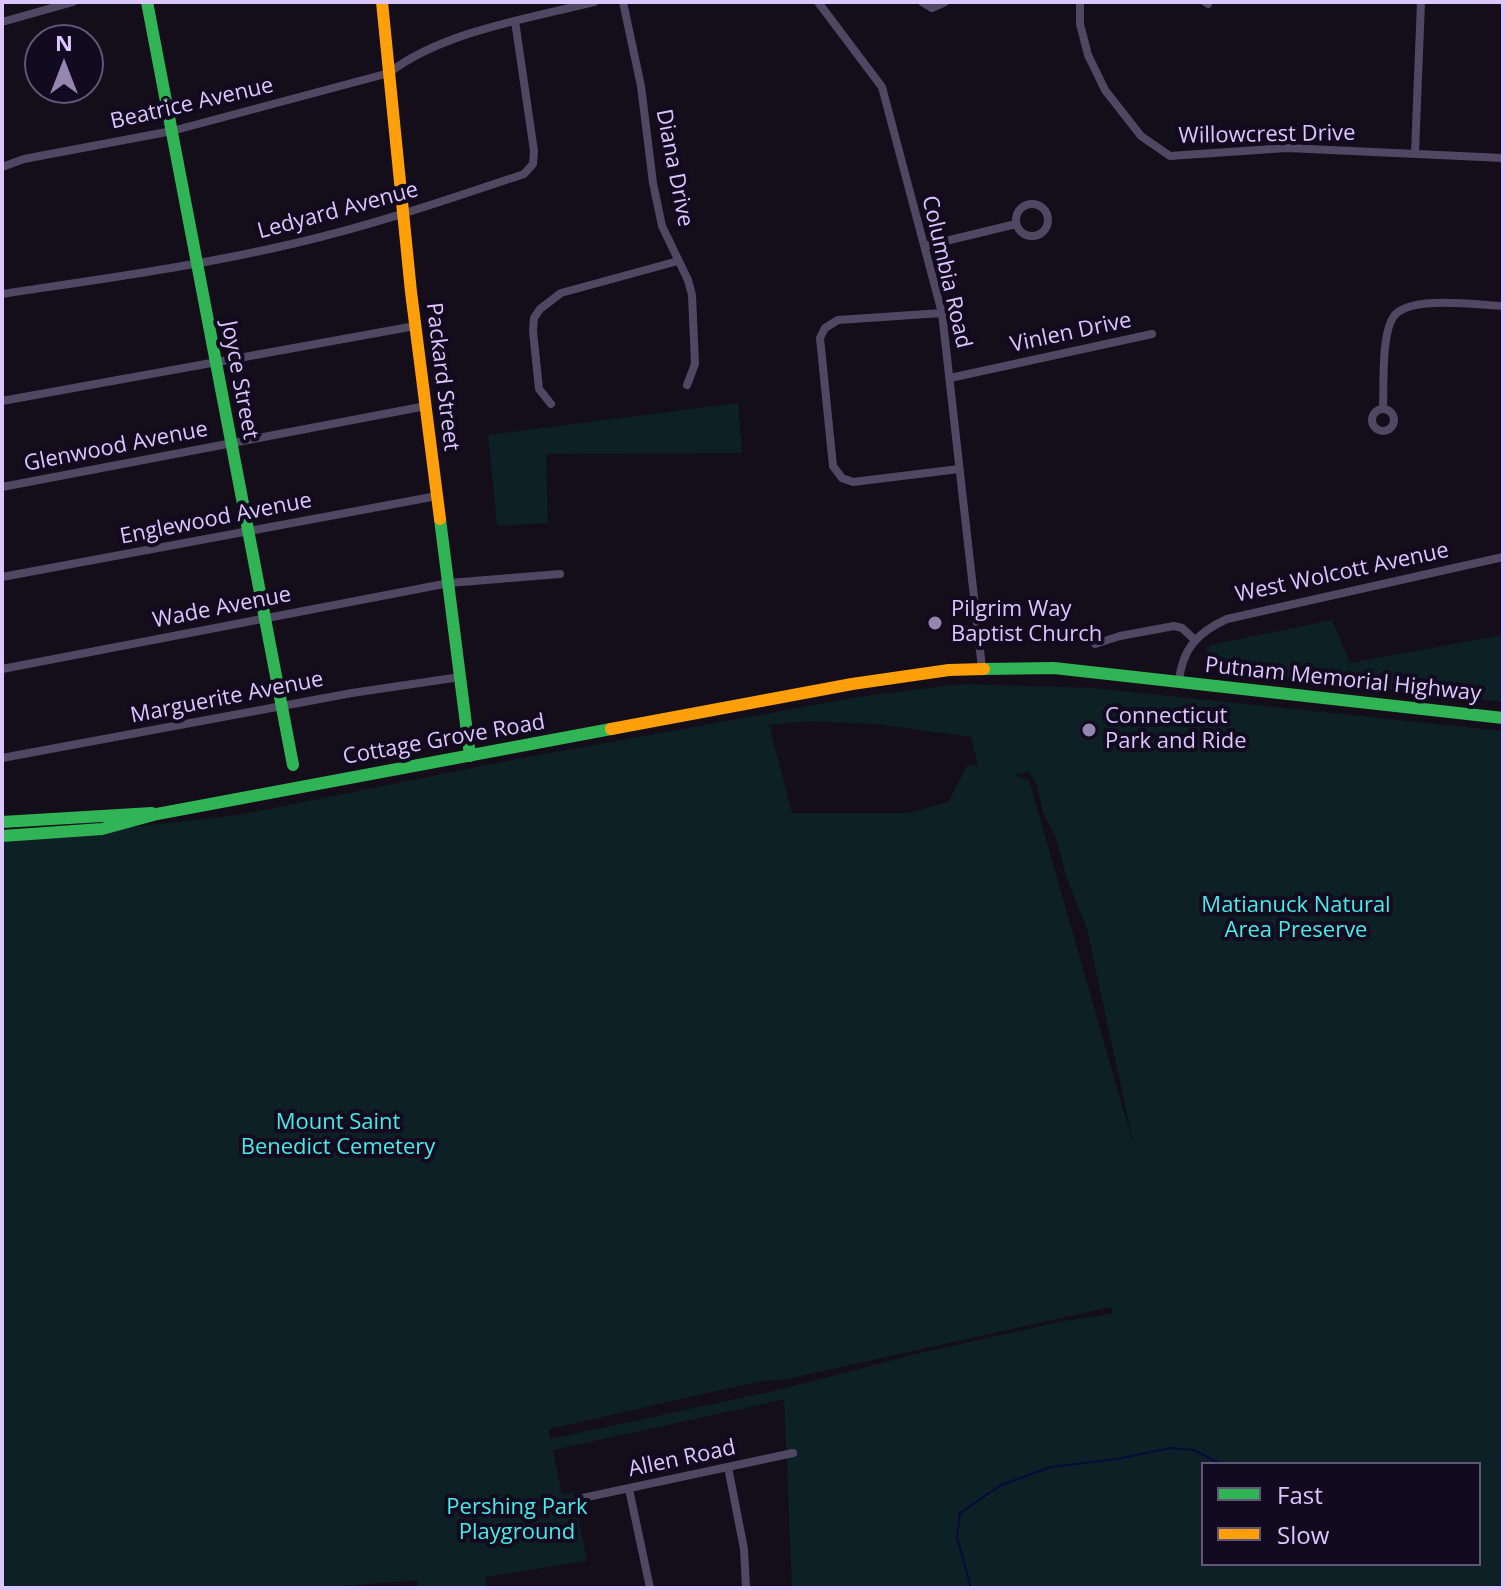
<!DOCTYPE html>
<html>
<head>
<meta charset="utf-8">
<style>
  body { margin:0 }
  #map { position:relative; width:1505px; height:1590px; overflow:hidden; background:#130e1a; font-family:"Open Sans",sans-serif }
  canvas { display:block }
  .frame { position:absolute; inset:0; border:4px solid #dbc6ff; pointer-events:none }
  .legend { position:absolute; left:1201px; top:1462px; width:280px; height:104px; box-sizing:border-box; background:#120a1e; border:2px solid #625578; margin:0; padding:10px 14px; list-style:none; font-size:24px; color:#dbc6ff }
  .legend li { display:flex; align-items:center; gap:16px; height:40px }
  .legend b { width:40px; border:2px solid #625578 }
  .north { position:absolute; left:24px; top:24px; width:80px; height:80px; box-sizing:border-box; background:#120a1e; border:2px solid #625578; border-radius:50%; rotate:0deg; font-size:22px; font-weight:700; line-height:32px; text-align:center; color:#dbc6ff }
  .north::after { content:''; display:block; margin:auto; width:28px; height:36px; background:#9586af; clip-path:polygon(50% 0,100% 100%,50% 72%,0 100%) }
</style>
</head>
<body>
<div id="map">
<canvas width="1505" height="1590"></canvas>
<div class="frame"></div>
<ul class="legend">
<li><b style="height:10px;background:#30b455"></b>Fast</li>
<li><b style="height:10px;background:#ff9f0a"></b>Slow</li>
</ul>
<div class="north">N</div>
</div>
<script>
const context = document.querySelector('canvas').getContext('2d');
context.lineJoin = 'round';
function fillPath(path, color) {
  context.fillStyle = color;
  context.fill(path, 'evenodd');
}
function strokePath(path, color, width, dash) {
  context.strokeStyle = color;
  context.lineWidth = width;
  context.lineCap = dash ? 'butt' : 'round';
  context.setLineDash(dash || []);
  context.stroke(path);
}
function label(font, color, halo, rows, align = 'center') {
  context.font = font + ' "Open Sans",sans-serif';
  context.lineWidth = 8;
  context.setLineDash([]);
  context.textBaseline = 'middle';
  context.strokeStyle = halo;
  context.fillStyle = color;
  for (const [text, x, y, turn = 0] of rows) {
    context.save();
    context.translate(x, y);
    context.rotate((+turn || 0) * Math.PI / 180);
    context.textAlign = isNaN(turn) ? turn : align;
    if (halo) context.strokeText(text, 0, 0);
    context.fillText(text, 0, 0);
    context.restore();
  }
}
fillPath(new Path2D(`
  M738,403L742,453L546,454L548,523L497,526L488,435Z
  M1332,620L1350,663L1503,635V702L1205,668L1203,656L1210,645Z
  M961,684L1093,688L1503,731V1588H792L784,1400H782L553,1450L562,1495L573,1492L587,1561L486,1577V1588H418L417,1580L318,1588H2V842L238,815L512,760L754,716L858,697ZM808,721L876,724L971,737L978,766L968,764L948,802L909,813H792L769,725ZM1029,772L1037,785L1043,813L1056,838L1067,879L1087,929L1134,1147L1029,780L1014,775ZM1111,1307L1113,1313L1109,1314L1064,1321L920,1353L778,1390L550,1439L549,1429L761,1381L787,1379ZM1203,1464H1479V1564H1203Z`), '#0d2026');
strokePath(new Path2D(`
  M971,1588L957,1537L960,1513L1001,1485L1051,1467L1117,1459L1171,1448L1194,1450L1221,1464`), '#050b3a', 2);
strokePath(new Path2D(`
  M623,2L641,86L653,183L662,226L688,280L692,295L695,364L687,385
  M818,2L882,87L942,313L982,668
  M922,2L932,8L945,2
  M1080,2V24L1088,55L1105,90L1141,136L1170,156L1287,148L1503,158
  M1205,2L1208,4
  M2,22L73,2
  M1415,153L1421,2
  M2,167L24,159L172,131L389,73C441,32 530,18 594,2
  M1016 220a16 16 0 1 1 32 0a16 16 0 1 1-32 0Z
  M925,246L1016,224
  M2,294C101,279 199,266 296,243C374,225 449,199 524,174L533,164L534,151L515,21
  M942,313L838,320L825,328L820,338L833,466L842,478L853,482L959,469
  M950,378L1152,334
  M2,401L415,326
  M551,404L539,389L533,331L534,318L540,309L561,293L678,261
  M1383,408C1384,385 1381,334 1394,316C1410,295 1478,305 1503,306
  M1372 420a11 11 0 1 1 22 0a11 11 0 1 1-22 0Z
  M2,487L426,406
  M2,577L437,496
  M1095,644L1120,636L1174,626L1182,628L1195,640
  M2,669L449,583L560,574
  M1179,681C1182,649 1198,632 1227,619L1503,557
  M2,758L352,693L460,677
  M728,1467L744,1549L746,1588
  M629,1489L650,1588
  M578,1499L793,1453`), '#504863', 8);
strokePath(new Path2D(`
  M147,2L293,765
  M440,519L470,756
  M984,669L1054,668L1503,718
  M2,822L152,813
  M2,836L102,829L157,814L611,729`), '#30b455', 12);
strokePath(new Path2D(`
  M382,2L411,292L440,519
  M611,729L852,684L949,670L984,669`), '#ff9f0a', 12);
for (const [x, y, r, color] of [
  [935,623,8,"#9586af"],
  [1089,730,8,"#9586af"]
]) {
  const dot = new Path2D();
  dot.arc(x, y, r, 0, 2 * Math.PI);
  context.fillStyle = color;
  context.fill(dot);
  strokePath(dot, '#120a1e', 3);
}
label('22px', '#dbc6ff', '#120a1e', [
  ["Beatrice Avenue",192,104,-13],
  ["Willowcrest Drive",1267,135,-1],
  ["Diana Drive",674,168,79],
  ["Ledyard Avenue",338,211,-15],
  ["Columbia Road",946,272,77],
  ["Vinlen Drive",1071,333,-12],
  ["Packard Street",442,377,83],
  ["Joyce Street",239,380,79],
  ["Glenwood Avenue",116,447,-11],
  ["Englewood Avenue",216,519,-11],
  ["West Wolcott Avenue",1342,573,-12],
  ["Wade Avenue",222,608,-11],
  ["Putnam Memorial Highway",1343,680,6],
  ["Marguerite Avenue",227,698,-11],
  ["Cottage Grove Road",444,740,-10],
  ["Allen Road",682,1459,-12]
]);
label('22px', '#dbc6ff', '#120a1e', [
  ["Pilgrim Way",951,610],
  ["Baptist Church",951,635],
  ["Connecticut",1105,717],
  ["Park and Ride",1105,742]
], 'left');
label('22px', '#47ebe9', '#120a1e', [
  ["Matianuck Natural",1296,906],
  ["Area Preserve",1296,931],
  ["Mount Saint",338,1123],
  ["Benedict Cemetery",338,1148],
  ["Pershing Park",517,1508],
  ["Playground",517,1533]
]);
</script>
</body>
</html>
